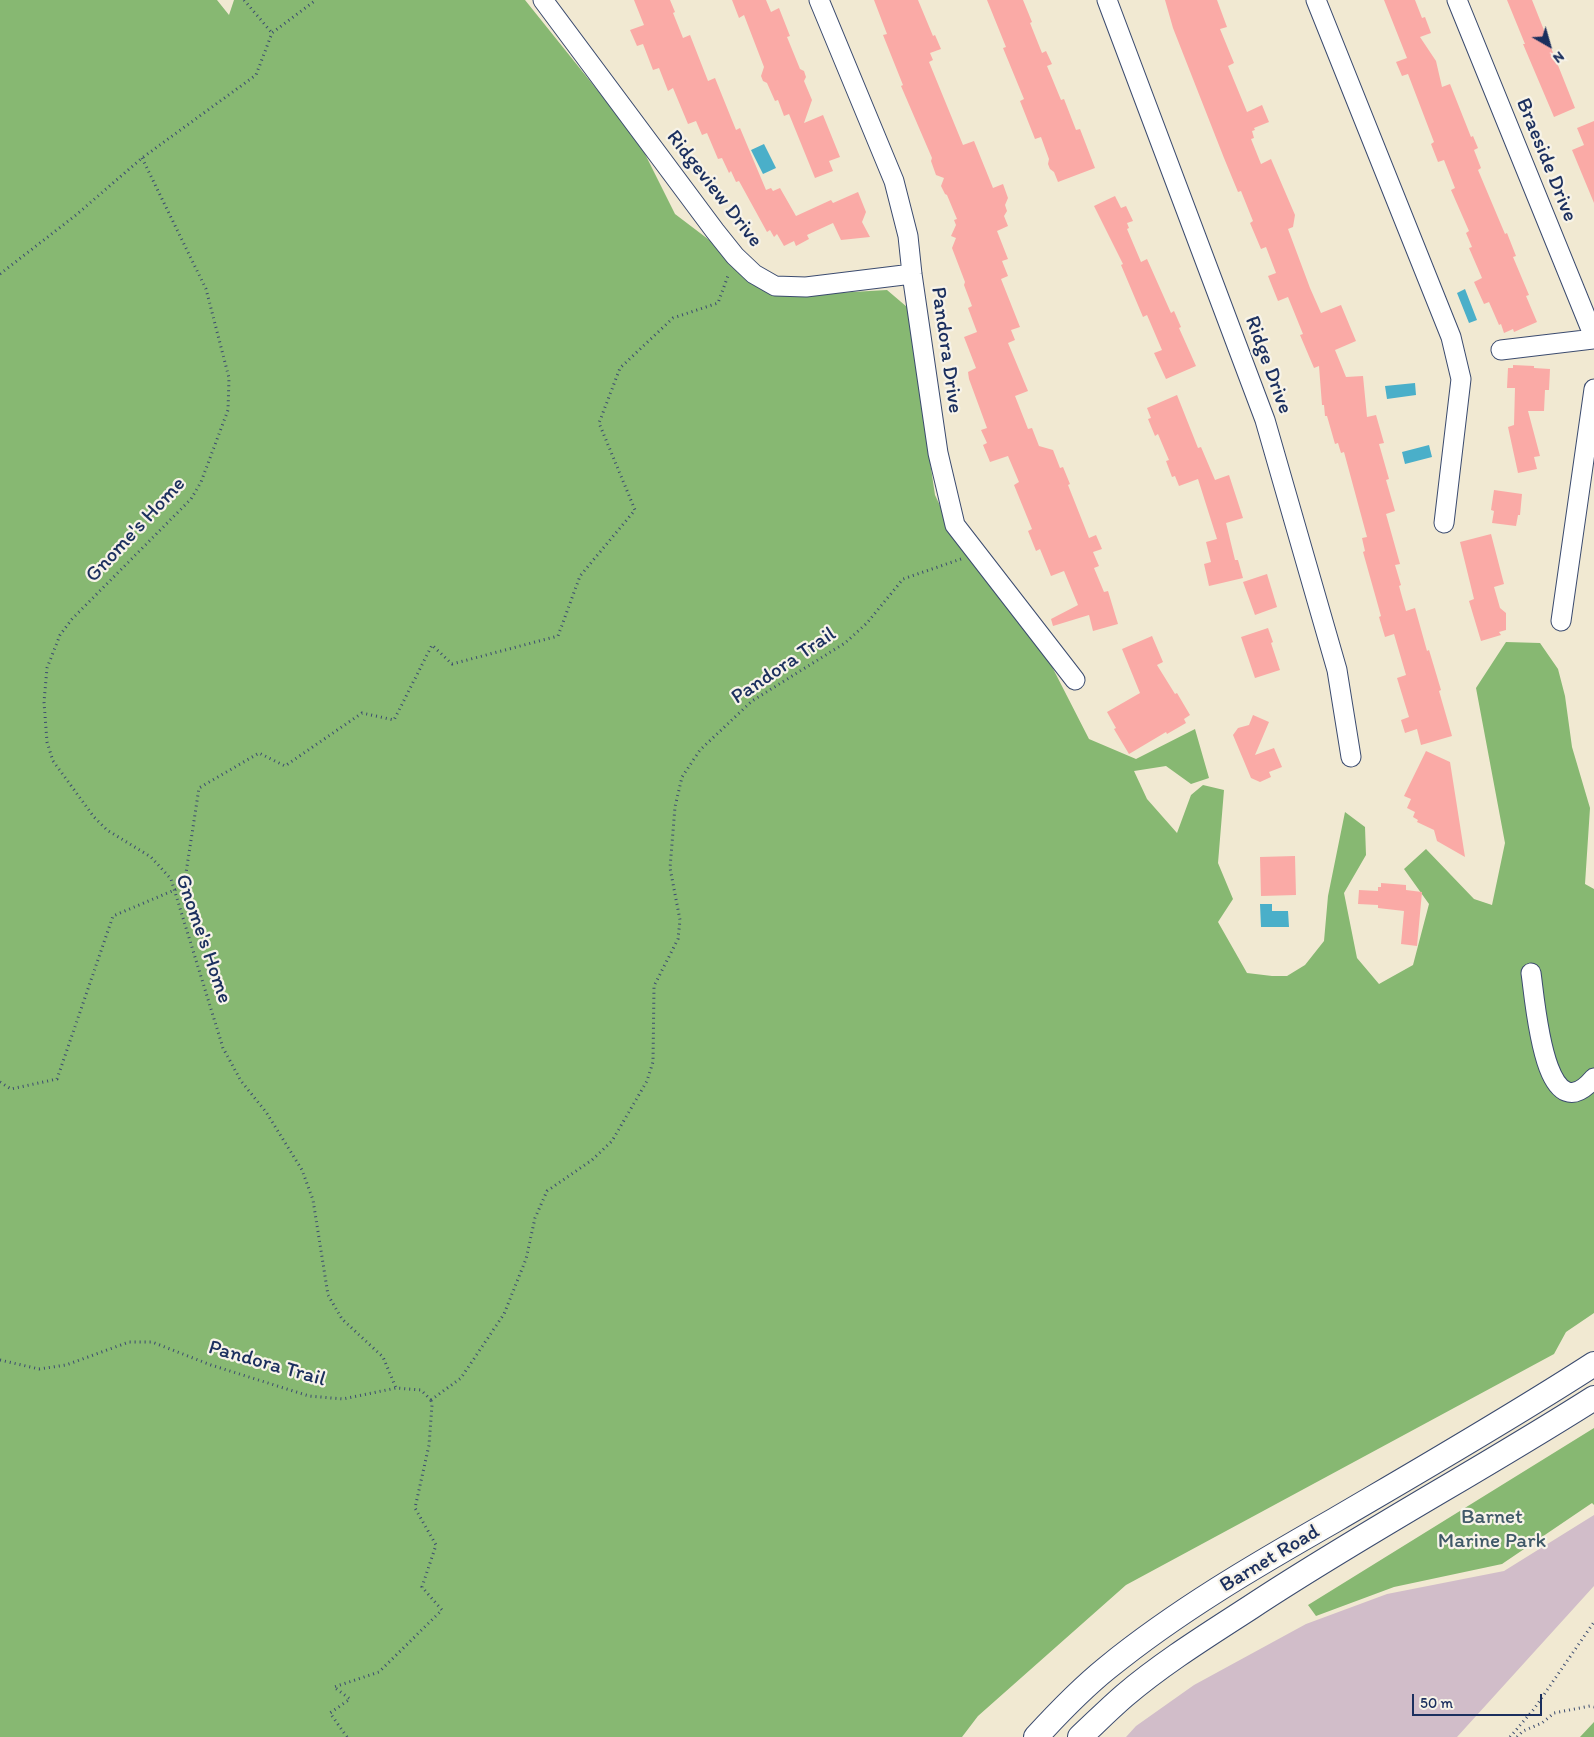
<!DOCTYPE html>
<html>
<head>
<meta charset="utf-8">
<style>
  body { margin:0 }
  #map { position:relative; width:1594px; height:1737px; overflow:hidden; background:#f1e9d2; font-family:Itim,sans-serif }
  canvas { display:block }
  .north { position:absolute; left:1524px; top:20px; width:50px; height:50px; -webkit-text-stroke:4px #f7f3e8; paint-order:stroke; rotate:142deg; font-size:14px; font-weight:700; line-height:20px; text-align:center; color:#1b2f5e }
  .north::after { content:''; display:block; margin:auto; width:18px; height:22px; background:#1b2f5e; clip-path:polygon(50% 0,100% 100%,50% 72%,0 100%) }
  .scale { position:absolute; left:1412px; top:1694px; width:130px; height:22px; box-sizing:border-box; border:2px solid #1b2f5e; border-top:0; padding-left:6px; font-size:15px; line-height:18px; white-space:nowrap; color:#1b2f5e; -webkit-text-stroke:4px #f7f3e8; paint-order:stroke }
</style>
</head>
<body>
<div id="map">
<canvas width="1594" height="1737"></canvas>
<div class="north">N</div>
<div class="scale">50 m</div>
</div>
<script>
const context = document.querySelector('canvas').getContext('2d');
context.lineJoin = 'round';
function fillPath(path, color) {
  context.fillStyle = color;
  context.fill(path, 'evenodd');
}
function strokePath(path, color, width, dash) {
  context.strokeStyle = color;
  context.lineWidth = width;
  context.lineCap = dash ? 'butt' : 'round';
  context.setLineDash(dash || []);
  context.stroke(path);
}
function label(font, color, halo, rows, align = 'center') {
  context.font = font + ' Itim,sans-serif';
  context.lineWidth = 4.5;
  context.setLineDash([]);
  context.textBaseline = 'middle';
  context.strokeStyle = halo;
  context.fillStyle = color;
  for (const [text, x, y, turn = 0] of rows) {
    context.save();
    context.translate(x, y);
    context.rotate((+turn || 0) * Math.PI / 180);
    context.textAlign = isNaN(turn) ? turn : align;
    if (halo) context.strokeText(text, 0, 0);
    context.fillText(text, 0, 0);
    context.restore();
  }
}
fillPath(new Path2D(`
  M1594,1515V1586L1457,1737H1126L1136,1726L1194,1685L1306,1624L1387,1594L1504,1571Z`), '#d1bdc9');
fillPath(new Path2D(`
  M0,0H217L229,15L234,0H525L639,142L675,214L783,296L887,290L907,307L935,495L958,544L1044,651L1089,739L1136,759L1195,729L1209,778L1191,784L1166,766L1134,771L1147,799L1177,833L1191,795L1203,785L1224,790L1218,863L1233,899L1218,922L1247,973L1272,976H1287L1305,965L1324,941L1328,896L1345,812L1365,827L1366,855L1344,893L1357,958L1379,984L1413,965L1429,904L1404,869L1426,849L1474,899L1492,905L1505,843L1476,688L1506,642L1540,643L1558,669L1565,696L1572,747L1590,808L1585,884L1594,889V1313L1566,1332L1554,1354L1126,1585L978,1716L962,1737H0Z
  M1594,1428V1505L1592,1503L1502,1564L1394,1587L1316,1616L1308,1605Z
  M1594,1722V1737H1580Z`), '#87b872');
fillPath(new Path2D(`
  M764,144L776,168L763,174L751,150Z
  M1465,289L1477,320L1469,323L1457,293Z
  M1415,383L1416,395L1387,399L1385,386Z
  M1429,445L1432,457L1405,464L1402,452Z
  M1260,904H1272V911H1288L1289,927H1261Z`), '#4aafc9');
fillPath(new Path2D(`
  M634,0H670L675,12L673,13L683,38L690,35L708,81L715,78L736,130L740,128L766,190L771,188L773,191L780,188L796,216L831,200L833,203L858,192L866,212L862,222L870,237L841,240L833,223L807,235L809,239L796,246L794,241L784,246L777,234L774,237L770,230L767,232L739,181L736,182L731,171L729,173L722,158L718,159L707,133L702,135L696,121L688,124L673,88L668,91L659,68L653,70L643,44L637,46L630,30L644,25Z
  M732,0H766L771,12L779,8L790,36L787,37L800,69L804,71L806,77L804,81L812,100L804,123L823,115L840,157L829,161L833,171L815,178L789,114L784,116L778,100L775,101L767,83L763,81L761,76L764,67L744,15L739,18Z
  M874,0H918L933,36L935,35L941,49L930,53L933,60L929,62L963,145L974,141L993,188L1003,184L1008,198L1005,205L1007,211L1004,216L1008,226L997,231L1008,259L1002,261L1008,276L1001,279L1020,327L1011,330L1015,340L1008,343L1028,391L1015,396L1028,429L1032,428L1039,446L1053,450L1060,468L1063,467L1070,484L1068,485L1089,538L1096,535L1102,549L1093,552L1099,566L1094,568L1104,592L1108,591L1118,624L1093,631L1089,615L1053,626L1051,619L1078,605L1064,571L1051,576L1040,549L1036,551L1028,531L1032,529L1014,485L1019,482L1008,456L990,462L983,445L987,443L981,430L987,428L969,379L968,372L976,368L964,337L977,332L968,308L972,306L964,285L965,282L952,248L956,238L951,236L956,225L954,220L957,219L947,195L945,194L941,186L944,178L936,175L931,161L932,158L901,86L903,85L883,35L887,34Z
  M987,0H1023L1032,22L1030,23L1042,53L1046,51L1052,64L1047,66L1061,100L1064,99L1076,130L1080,129L1095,168L1058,182L1054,172L1050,169L1048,164L1049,159L1041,137L1035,139L1020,101L1024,99L1003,48L1006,47Z
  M1165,0H1217L1227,27L1220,29L1234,63L1228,66L1247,112L1262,105L1269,122L1254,128L1255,130L1252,131L1254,138L1251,139L1261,164L1271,159L1295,215L1293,227L1288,229L1310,288L1321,313L1341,305L1356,341L1335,350L1346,377L1363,376L1367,417L1376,415L1384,443L1379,444L1389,479L1386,480L1395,511L1386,514L1400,564L1395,565L1401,585L1399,586L1406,611L1415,608L1427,651L1429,650L1441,690L1439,691L1452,736L1421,745L1417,729L1405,733L1401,720L1409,717L1397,678L1406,675L1394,634L1385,637L1379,617L1381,616L1363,552L1365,551L1362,538L1367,537L1344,452L1341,453L1338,443L1335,444L1327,416H1325L1324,405H1322L1319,366L1314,368L1300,335L1303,334L1288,297L1278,301L1268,276L1276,273L1266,247L1261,249L1250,223L1253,221L1241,191L1238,192L1224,158L1173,28Z
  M1384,0H1415L1422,18L1425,17L1431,33L1420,37L1436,61L1442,87L1450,84L1471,137L1473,136L1478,148L1474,150L1481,168L1478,170L1505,234L1507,233L1516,256L1513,257L1529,295L1526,296L1537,322L1514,332L1513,329L1504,333L1501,324L1499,325L1489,302L1484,304L1474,282L1482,278L1469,248L1472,247L1466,233L1469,231L1451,190L1455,188L1444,160L1438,162L1431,144L1434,142L1408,74L1402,76L1396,62L1407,58Z
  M1507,0H1532L1575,108L1554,117L1523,44H1525Z
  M1594,121V203L1572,150L1584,145L1577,128Z
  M1115,196L1121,208L1126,206L1133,221L1127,223L1129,228L1127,229L1141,262L1147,259L1171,313L1174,311L1181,327L1179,328L1196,366L1166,379L1154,353L1162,350L1147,315L1143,317L1121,265L1123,264L1094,206Z
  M1513,365L1534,366V368L1550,369L1549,390H1545L1544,411H1528L1540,456L1534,457L1537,469L1518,473L1508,427L1514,425L1515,388H1507L1508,368H1513Z
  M1177,395L1198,448L1201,447L1215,480L1229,475L1243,518L1226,523L1235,560H1238L1243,578L1209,586L1204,564L1211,562L1206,542L1217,539L1198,479L1179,486L1175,476L1172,477L1166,461L1169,460L1158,434L1155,436L1148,419L1151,418L1147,408Z
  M1494,490L1522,494L1520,515H1518L1516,526L1492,523L1494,511L1491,510Z
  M1491,534L1504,584L1494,587L1500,608L1506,613V630L1499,632L1501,635L1481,641L1469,601L1474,599L1460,542Z
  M1267,574L1277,607L1255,615L1243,582Z
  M1268,628L1273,642L1271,643L1280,670L1255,678L1241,637Z
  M1152,636L1163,662L1157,665L1175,694L1177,693L1190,715L1184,719L1186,723L1167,734L1166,732L1129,754L1114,729L1116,728L1107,712L1140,693L1122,649Z
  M1253,715L1269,722L1255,755L1274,748L1282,767L1269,772L1271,777L1260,782L1251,778L1233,735L1238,728L1249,725Z
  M1426,751L1450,762L1465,857L1437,841L1434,830L1417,822L1418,820L1413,817L1415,812L1407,808L1411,799L1404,796Z
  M1295,856L1296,895L1261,896L1260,857Z
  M1381,883L1406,885V890L1422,892L1417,946L1401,944L1404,911L1378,908V905L1358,904L1359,890L1378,891V887H1381Z`), '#faaaa6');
const minor = new Path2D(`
  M543,0L715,231L735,256L754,274L775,286L806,287L912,274
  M819,0L894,181L908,236L912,274L938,453L955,525L1075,680
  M1107,0L1265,420L1337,670L1351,757
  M1316,0L1451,337L1461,379L1444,523
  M1457,0L1594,337
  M1501,350L1594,339
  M1561,621L1594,389
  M1531,973C1535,998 1544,1137 1594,1078`);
const major = new Path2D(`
  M1036,1737C1058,1713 1081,1689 1107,1668C1177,1611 1256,1565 1335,1520C1422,1469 1509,1419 1594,1364
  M1080,1737C1095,1723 1109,1709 1124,1696C1164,1662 1208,1635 1251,1607C1363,1533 1481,1470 1594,1398`);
strokePath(minor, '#3b4b6f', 21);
strokePath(major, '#3b4b6f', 26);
strokePath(new Path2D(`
  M244,0L272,33
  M142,158L206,289L229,378L228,410L201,482L191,499L72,619L60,635L47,668L44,702L47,742L53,761L94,817L107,830L151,857L171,879L223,1048L241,1081L266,1112L302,1170L313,1200L328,1295L342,1319L383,1357L396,1388
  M0,274L76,215L142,158L256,75L272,33L316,0
  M0,1082L11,1089L57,1079L113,916L184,886L199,788L259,753L285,766L362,713L394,720L432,645L452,664L558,636L580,576L635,510L599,423L620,368L673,318L718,303L729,273
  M0,1360L39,1369L66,1365L129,1342H152L211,1365L309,1396L343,1399L396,1388L421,1390L431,1400
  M431,1400L461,1378L504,1314L526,1259L535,1218L547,1191L592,1160L612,1141L647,1081L653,1062L654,986L678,939L680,920L670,868L675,807L682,777L700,750L752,701L845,643L867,623L903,579L961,559
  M347,1737L330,1713L350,1699L334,1687L379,1672L442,1610L422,1587L436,1545L415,1508L429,1445L432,1405L431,1400
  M1510,1737L1534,1709L1594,1622
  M1517,1737L1523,1731L1542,1723L1554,1713L1590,1706L1594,1707`), '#3b4b6f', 3, [1, 4]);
strokePath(minor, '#fff', 19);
strokePath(major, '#fff', 24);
label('21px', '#1b2f5e', '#f7f3e8', [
  ["Braeside Drive",1546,160,68],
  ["Ridgeview Drive",714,189,52],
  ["Pandora Drive",946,350,82],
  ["Ridge Drive",1268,365,70],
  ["Gnome's Home",136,530,-47],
  ["Pandora Trail",784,666,-34],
  ["Gnome's Home",203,939,71],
  ["Pandora Trail",267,1364,16],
  ["Barnet Road",1270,1559,-31]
]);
label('21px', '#3f5968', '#f7f3e8', [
  ["Barnet",1492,1518],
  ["Marine Park",1492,1542]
]);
</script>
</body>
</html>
